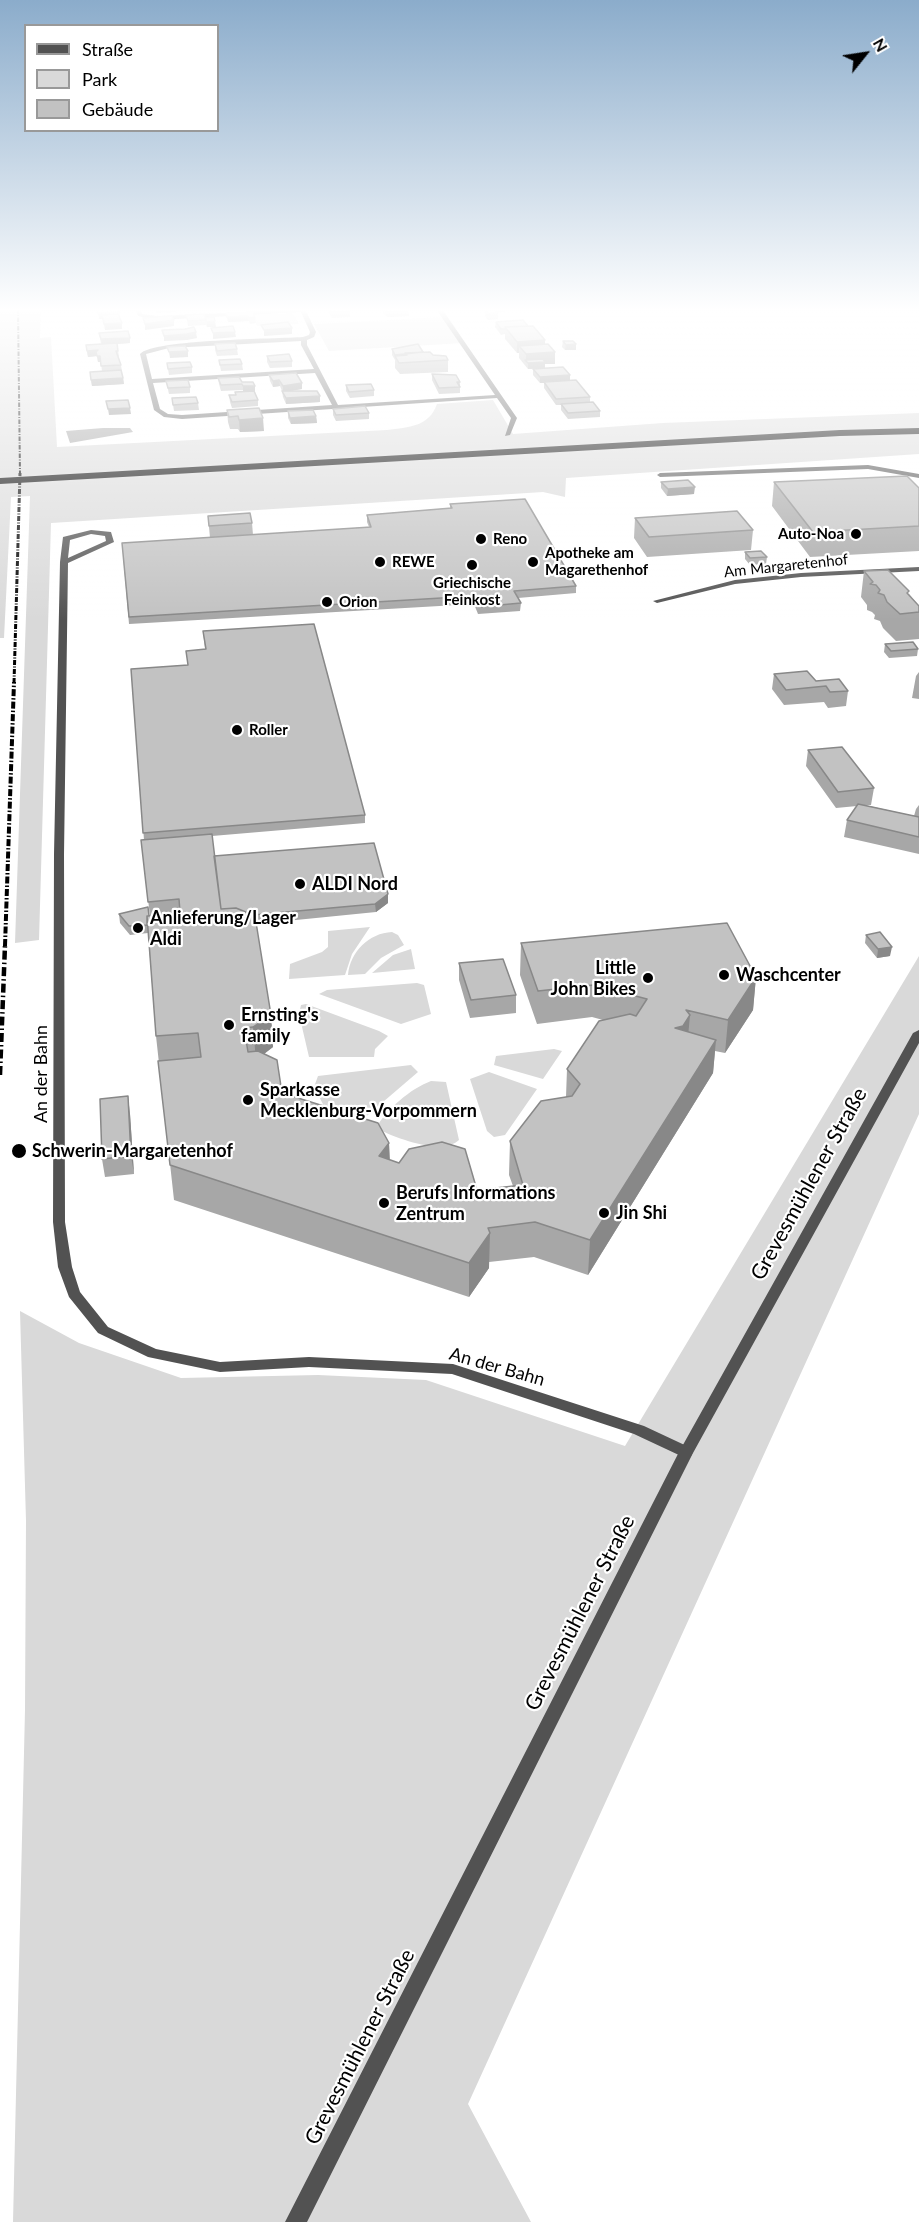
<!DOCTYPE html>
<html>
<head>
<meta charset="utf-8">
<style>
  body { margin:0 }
  #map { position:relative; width:919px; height:2222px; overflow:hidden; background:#fff; font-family:Lato,sans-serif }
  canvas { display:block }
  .legend { position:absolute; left:24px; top:24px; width:195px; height:108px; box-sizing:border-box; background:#fff; border:2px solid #999; margin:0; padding:8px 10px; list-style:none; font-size:18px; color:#000 }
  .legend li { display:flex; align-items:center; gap:12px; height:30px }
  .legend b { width:30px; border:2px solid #999 }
  .north { position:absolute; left:835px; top:24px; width:60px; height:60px; -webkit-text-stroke:4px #fff; paint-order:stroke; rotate:60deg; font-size:16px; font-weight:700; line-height:24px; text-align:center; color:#000 }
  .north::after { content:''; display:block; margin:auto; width:21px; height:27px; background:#000; clip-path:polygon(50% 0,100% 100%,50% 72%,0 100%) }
</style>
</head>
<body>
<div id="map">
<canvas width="919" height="2222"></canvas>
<ul class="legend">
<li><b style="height:8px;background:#525252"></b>Straße</li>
<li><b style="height:16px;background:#d9d9d9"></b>Park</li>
<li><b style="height:16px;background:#c2c2c2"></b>Gebäude</li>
</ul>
<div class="north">N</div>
</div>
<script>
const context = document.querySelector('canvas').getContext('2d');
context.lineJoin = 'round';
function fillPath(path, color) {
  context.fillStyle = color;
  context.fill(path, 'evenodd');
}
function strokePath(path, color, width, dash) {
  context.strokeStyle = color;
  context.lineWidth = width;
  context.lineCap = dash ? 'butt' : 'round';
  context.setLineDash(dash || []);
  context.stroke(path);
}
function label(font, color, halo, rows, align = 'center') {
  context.font = font + ' Lato,sans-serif';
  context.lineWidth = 4.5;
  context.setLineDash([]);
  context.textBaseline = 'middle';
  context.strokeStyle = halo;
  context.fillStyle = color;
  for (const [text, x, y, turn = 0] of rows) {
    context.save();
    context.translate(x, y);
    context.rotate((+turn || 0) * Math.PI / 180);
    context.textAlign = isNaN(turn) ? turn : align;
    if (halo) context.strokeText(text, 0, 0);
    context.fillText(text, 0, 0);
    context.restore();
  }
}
fillPath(new Path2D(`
  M0,309H41L40,338L51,337L57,447L387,430C409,427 429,427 437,404L493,400L513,434L663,423L919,413V454L566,478L565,497L543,492L51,523L39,940L15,943L30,496L11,497L4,638H0Z
  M293,313L299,324L257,326L252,314Z
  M444,317L463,343L329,351L314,324Z
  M370,927L352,954L345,975L289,979L290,964L322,952L328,947V931Z
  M392,932L398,935L404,945L381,958L365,974L348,975C350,952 369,933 392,932Z
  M411,949L415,969L372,973L393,955Z
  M919,956V1114L468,2104L531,2222H13L25,1710L26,1521L20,1311L79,1343L181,1378L318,1375L426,1380L625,1446Z
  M417,983L424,985L431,1014L401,1024L319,994L327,990Z
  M306,1004L379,1031L388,1036L375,1049L374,1057H309L299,1014L301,1005Z
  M554,1049L562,1051L543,1079L494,1065L496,1056Z
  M411,1065L418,1072L362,1120L325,1108L314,1087L318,1076Z
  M489,1072L537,1089L505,1135L494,1137L487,1131L470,1079Z
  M431,1081L446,1082L459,1140C442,1156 395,1138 376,1128C387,1109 410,1089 431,1081Z`), '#d9d9d9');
fillPath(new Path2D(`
  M103,428H130L133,432L70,443L66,431Z`), '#a0a0a0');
const trunk = new Path2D(`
  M919,428V434L840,436L0,484V478L840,430Z`);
strokePath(trunk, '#dbdbdb', 4);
fillPath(new Path2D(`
  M135,309H141L142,314L157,316L305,309L316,332L314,337L307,340V345L338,405L495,395L436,309H442L517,418L510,435L505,436L511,418L497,398L182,419L164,417L154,410L140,354C153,339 277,339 303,337L309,335L310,332L301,312L157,320L138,316ZM301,341V345L314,369L152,379L146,354L169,348ZM315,373L332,405L182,415L168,414L160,409L153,383Z
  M868,465L919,474V478L868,469L660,477L657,475L660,473Z
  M91,530L111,532L114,542L68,563L64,854L65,1222L72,1267L80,1292L108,1327L156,1349L220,1362L309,1357L453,1364L644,1426L691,1448L693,1452L691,1456L686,1458L681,1456L634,1434L452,1374L309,1367L220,1372L148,1357L98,1333L69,1297L58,1267L53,1222L54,854L60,562L63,537ZM91,534L105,536L106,541L68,558L70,540Z
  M919,567V571L801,577L735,584L657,603L653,601L735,580L801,573Z`), '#525252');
fillPath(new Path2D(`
  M919,1030V1043L693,1453L307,2222H285L679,1452L913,1033Z`), '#525252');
fillPath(trunk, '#000');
strokePath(new Path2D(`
  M18,309L20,475`), '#000', 2, [4.5, 1.5, 1, 1.5]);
strokePath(new Path2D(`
  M14,683L20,473`), '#000', 3, [5, 1.5, 1, 1.5]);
strokePath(new Path2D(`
  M5,946L14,682`), '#000', 4, [7, 2, 1.5, 2]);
strokePath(new Path2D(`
  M0,1075L5,945`), '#000', 4.5, [9, 3, 1.5, 3]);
fillPath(new Path2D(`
  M326,309H349L350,311V317L332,318L329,313V310H327Z
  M383,309H407L408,310L409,316L387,317L383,313Z
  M482,309H511V311L497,312L498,313V319L488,320L485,316V312Z
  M226,313L255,318L256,323L250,324L249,321L228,322Z
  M186,315L205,318L215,321L207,327L206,325L188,326Z
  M496,322L545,345L555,352V364H545V368L528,369L519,358V353H517L505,339V334L501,335L495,327Z
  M99,333L130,343L117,344L119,357H118L121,365L124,384L92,386L90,372H102L101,362H98L97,356L88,357L86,345L101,344Z
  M563,341L576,344V350H565L562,347Z
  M215,344L237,349L238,355L217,356L215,350Z
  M392,349L423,352L448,360V372L400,374L395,368V360L392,355Z
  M267,356L292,361V367L270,368L267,362Z
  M219,360L242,364L243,370L221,371Z
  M167,363L192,367V373L169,375Z
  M533,369L570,380L590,397V402L600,411V417L568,419L561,410V405H556L544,388V383H540L533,375Z
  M432,374L460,382V393L439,394L432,380Z
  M269,375L302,383V389L291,391L320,402L286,404L283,397L282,391L280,386L273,387L270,381Z
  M218,378L242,382L255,392L258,400V406L232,408L230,402L229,395H236L235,392H243V390L221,391L219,384Z
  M166,381L190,387V393L169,394Z
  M346,385L374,390V396L350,398L346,391Z
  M172,398L198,403L199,410L174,411Z
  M333,409L369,413V419L336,421L333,415Z
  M227,410L264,431L240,432L238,429H230L228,422Z
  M288,411L316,416L317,423L291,424L288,418Z
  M661,482L694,494L667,496L661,488Z
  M774,482L919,488V551L810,557L772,506Z
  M450,504L576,586V593L518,598L521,603L520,611L478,614L474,604L129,624L122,543L210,538L208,516L252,523L253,535L369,527L367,522V515L450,508Z
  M635,518L753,530L751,550L647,557L634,538Z
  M745,552L767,557L766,564L750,565L745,559Z
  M864,571L909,594L919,606V639L896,641L883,628L880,621L874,619L875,615L872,612L867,610V605L861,597Z
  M203,631L365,815V823L212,836L214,856L388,894V903L376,912L256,924L271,1015L273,1047L264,1054L282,1093L389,1143L390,1160L477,1190L513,1186L509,1175L510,1141L566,1097L567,1069L603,1020L592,1017L537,1024L520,975L521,943L756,977L753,1010L725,1053L715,1051L713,1073L588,1275L534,1257L489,1262V1268L469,1297L174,1200L156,1036L148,933L130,935L120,923L119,914L150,916L141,840H144L131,669L188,665L205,649Z
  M885,644L918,649L917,656L889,658L884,652Z
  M919,672V699L912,698L916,676Z
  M774,674L816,681L848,691L846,706L828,708L824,702L784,705L772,689Z
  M808,750L874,788L871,805H865L914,816L916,809L919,805V854L844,837L847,820L857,806L836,808L806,766Z
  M866,935L890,956L877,958L865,943Z
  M459,963L516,995V1013L470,1018L459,980Z
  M130,1114L134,1174L105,1177L102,1159Z`), '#a7a7a7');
fillPath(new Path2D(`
  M156,309H176V312L156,313Z
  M192,309H212V310L193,311Z
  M485,309H511V311L487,312L485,310V312Z
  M408,310L409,316L387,317V312Z
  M119,312L120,318L99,319L98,313Z
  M248,316L249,321L228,322L227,317Z
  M174,320V326L145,330V324Z
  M215,321L216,327H207V322Z
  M122,323V329L105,330L104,324Z
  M292,328V334L264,336V330Z
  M196,332L197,338L187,340L164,341V336Z
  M235,332L236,337L213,339V333Z
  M130,338V343L102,345L101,339Z
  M545,340V352L519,346V353H517V342Z
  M576,344V350H565L566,345Z
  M98,350L100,356L101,362H98L97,356L88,357L87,351Z
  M188,351V357L170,358L169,352Z
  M555,352V364H545V368L528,369V363L526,360V354Z
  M570,375V381L544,382V383H540V377Z
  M123,378L124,384L92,386L91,380Z
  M279,380L280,386L273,387V381Z
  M302,383V389L283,392V386Z
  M243,386H255V392H243Z
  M320,396V402L286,404V398Z
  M130,408L131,414L109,415L108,409Z
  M316,416L317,423L291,424L290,418Z
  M263,418L264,431L240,432L239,420Z
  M695,487L694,494L667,496L668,489Z
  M388,894V903L376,912L375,904Z
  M892,947L890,956L877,958L878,949Z
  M756,977L753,1010L725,1053L728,1020Z
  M271,1015L273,1047L256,1060L253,1027Z
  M690,1015L687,1048L675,1028Z
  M716,1040L713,1073L588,1275L590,1240Z
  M128,1096L130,1114L134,1174L131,1156Z
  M389,1143L390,1177L379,1156Z
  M490,1233L489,1268L469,1297V1263Z`), '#888');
const building = new Path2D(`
  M97,309H118L119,312L98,313Z
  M330,309H349L350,311L331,312Z
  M384,309H407L408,310L387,312Z
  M485,310H495L498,313L488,314Z
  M253,312L255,318H249L248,316L227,317L226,313Z
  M118,314L122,323L104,324L102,315Z
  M204,314L206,320L188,321L186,315Z
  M172,316L174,320L145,324L143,318Z
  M214,317L215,321L207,322L205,318Z
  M523,320L528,326L505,327L506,329H501L496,322Z
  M288,322L292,328L264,330L261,325Z
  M233,326L235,332L213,333L211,328Z
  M533,326L545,340L517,342L505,327Z
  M194,327L196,332L187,334L164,336L162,330L185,329Z
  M128,331L130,338L101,339L99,333Z
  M563,341H573L576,344L566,345Z
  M117,343L118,351H116L121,365L101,366L100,356H97L96,352L98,350L87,351L86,345Z
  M235,343L237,349L217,351L215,344Z
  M418,344L423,352L395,355L392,349Z
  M548,344L555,352L526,354L519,346Z
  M185,346L188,351L169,352L167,347Z
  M430,352L433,355L446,356L448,360L399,363L395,356L407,355L405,353Z
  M289,354L292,361L270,362L267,356Z
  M240,359L242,364L220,365L219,360Z
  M543,359L545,362L528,363L525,360Z
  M190,362L192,367L168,369L167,363Z
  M563,367L570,375L540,377L533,369Z
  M121,370L123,378L91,380L90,372Z
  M296,373L302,383L283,386L279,380L273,381L269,375Z
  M432,374L456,375L460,382H457L460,387L439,388Z
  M239,377L242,382H253L255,386H243L242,384L221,385L218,378Z
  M188,380L190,387L168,388L166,381Z
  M576,380L590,397L556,399L544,382Z
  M371,384L374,390L349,392L346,385Z
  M254,391L258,400L232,402L229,395H236L235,392Z
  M282,391H317L320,396L286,398Z
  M196,397L198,403L173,405L172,398Z
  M128,400L130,408L108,409L106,401Z
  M593,402L600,411L568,413L561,404Z
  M365,406L369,413L336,415L333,409Z
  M259,408L263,418L239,420L238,416L229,417L227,410Z
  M313,410L316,416L290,418L288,411Z
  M907,476L919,488V526L813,532L774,482Z
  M688,480L695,487L668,489L661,482Z
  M525,499L576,586L514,591L521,603L478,607L474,596L129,617L122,543L371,527L367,515L452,508L450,504Z
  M737,511L753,530L649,537L635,518Z
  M250,513L252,523L209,526L208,516Z
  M761,551L767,557L750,558L745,552Z
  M888,570L909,591L907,593L919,606V612L900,614L887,602L884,595L878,593L880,590L876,585L870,584L873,582L864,571Z
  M314,624L365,815L143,833L131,669L188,665L186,651L206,649L203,631Z
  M913,642L918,649L891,651L885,644Z
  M807,671L816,681L839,679L848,691L830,692L826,686L786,690L774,674Z
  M842,747L874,788L838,792L808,750Z
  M858,804L919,817V837L847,820Z
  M212,834L221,909L236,908L255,916L271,1015L253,1027L244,1028L248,1052L258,1051L277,1060L282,1093L378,1123L389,1143L379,1156L399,1163L409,1149L442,1142L465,1149L477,1190L523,1185L510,1141L541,1101L572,1096L580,1084L567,1069L599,1021L630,1014L636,1016L647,999L593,985L538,991L521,943L727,923L756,977L728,1020L686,1010L690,1015L683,1026L675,1028L716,1040L590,1240L535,1222L488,1228L490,1233L469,1263L170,1165L158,1061L201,1057L198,1033L156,1036L147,916L180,912L179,899L148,902L141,840Z
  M374,843L388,894L375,904L253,915L236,908L221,909L214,856Z
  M148,907L149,916H147V925L129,926L119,914Z
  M880,932L892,947L878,949L866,935Z
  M503,959L516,995L471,1000L459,963Z
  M128,1096L131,1156L102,1159L100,1099Z`);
fillPath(building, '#c2c2c2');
strokePath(building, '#888', 1.5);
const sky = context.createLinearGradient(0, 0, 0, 620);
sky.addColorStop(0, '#8baccb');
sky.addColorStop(0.5, '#fff');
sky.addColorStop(1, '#ffffff00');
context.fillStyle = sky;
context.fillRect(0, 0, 919, 620);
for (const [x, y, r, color] of [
  [856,534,6,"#000"],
  [481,539,6,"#000"],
  [380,562,6,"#000"],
  [533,562,6,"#000"],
  [472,565,6,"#000"],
  [327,602,6,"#000"],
  [237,730,6,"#000"],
  [300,884,6,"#000"],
  [138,928,6,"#000"],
  [724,975,6,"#000"],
  [648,978,6,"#000"],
  [229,1025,6,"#000"],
  [248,1100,6,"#000"],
  [19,1151,8,"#000"],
  [384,1203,6,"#000"],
  [604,1213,6,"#000"]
]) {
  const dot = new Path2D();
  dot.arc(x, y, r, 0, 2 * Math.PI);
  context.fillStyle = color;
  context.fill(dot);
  strokePath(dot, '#fff', 2);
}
label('bold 15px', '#000', '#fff', [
  ["Auto-Noa",844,534,"right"],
  ["Reno",493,539],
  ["Apotheke am",545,553],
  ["Magarethenhof",545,570],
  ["REWE",392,562],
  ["Griechische",472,583,"center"],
  ["Feinkost",472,600,"center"],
  ["Orion",339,602],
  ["Roller",249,730]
], 'left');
label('15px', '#000', '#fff', [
  ["Am Margaretenhof",786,566,-6]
]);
label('bold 18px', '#000', '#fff', [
  ["ALDI Nord",312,884],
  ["Anlieferung/Lager",150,918],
  ["Aldi",150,939],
  ["Little",636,968,"right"],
  ["John Bikes",636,989,"right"],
  ["Waschcenter",736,975],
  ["Ernsting's",241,1015],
  ["family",241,1036],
  ["Sparkasse",260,1090],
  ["Mecklenburg-Vorpommern",260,1111],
  ["Schwerin-Margaretenhof",32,1151],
  ["Berufs Informations",396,1193],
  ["Zentrum",396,1214],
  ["Jin Shi",616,1213]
], 'left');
label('18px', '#000', '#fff', [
  ["An der Bahn",41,1074,-90],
  ["An der Bahn",497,1367,16]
]);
label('21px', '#000', '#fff', [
  ["Grevesmühlener Straße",809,1184,-61],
  ["Grevesmühlener Straße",580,1613,-63],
  ["Grevesmühlener Straße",360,2047,-63]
]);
</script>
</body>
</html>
